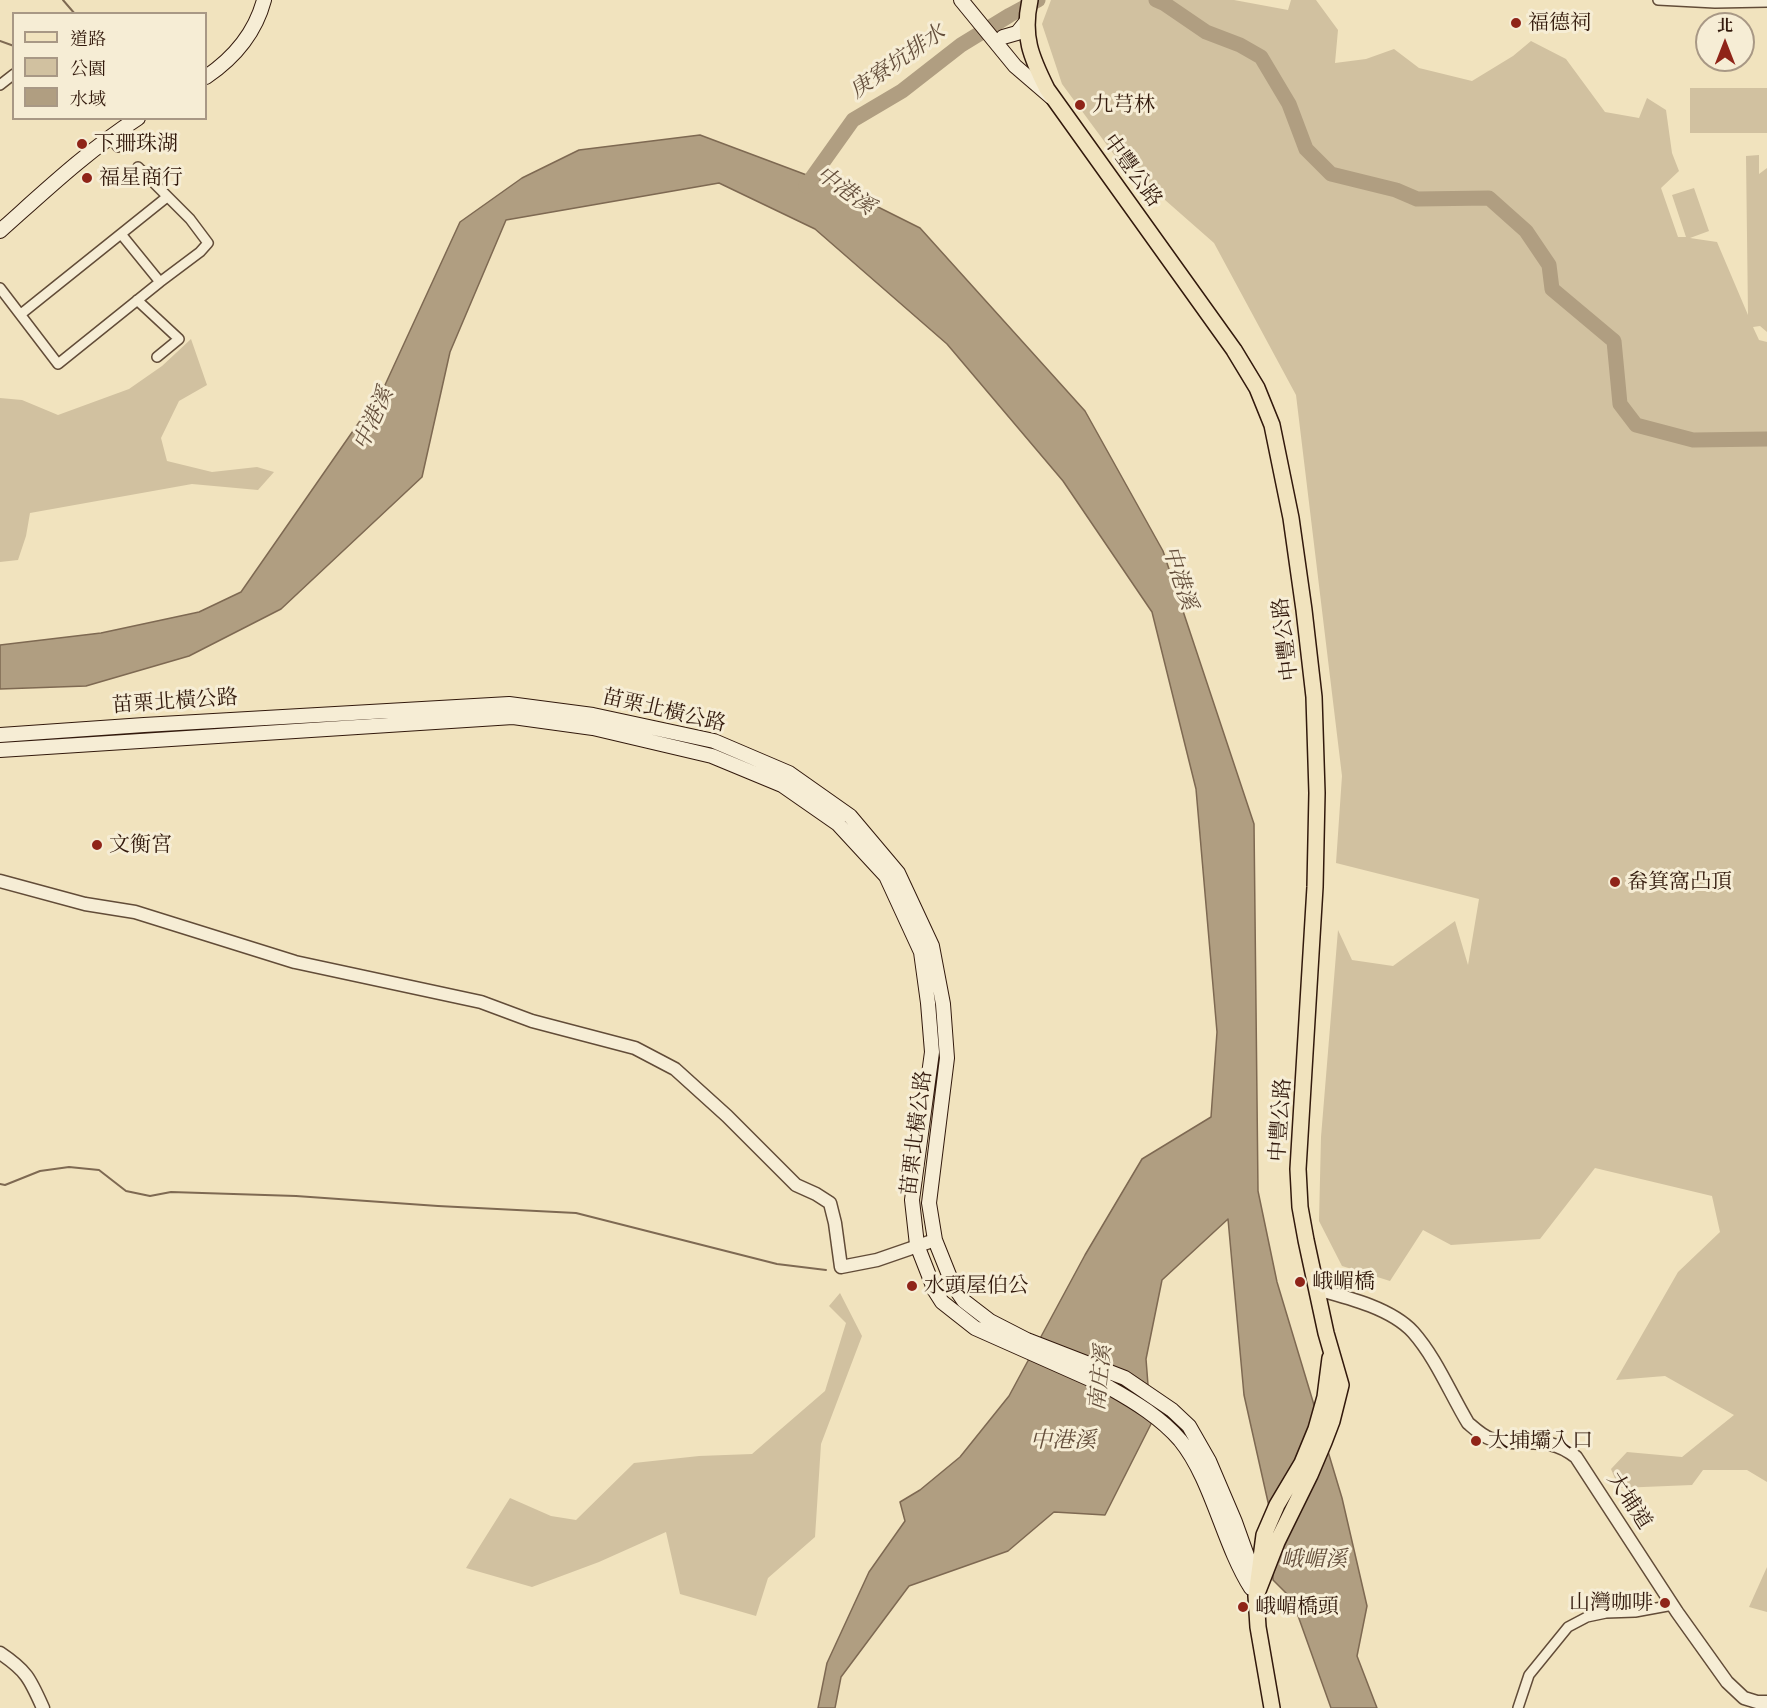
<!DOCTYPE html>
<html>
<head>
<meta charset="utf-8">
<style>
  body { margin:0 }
  #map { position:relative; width:1767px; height:1708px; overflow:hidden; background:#f1e3be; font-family:"EB Garamond","Noto Serif TC",serif }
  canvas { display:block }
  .legend { position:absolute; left:12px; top:12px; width:195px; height:108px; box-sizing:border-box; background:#f6edd5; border:2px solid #a89885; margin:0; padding:8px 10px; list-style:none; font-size:18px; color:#32190c }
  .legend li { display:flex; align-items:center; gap:12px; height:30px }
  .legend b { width:30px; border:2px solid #a89885 }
  .north { position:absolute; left:1695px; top:12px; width:60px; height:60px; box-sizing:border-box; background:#f6edd5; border:2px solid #a89885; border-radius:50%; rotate:0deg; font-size:16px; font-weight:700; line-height:24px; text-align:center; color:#32190c }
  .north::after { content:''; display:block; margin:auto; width:21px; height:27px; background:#8f2418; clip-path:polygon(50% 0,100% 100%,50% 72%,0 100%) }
</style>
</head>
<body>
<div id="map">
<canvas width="1767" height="1708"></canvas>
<ul class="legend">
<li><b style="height:8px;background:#f1e3be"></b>道路</li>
<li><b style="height:16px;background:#d1c1a0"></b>公園</li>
<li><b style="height:16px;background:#b09e81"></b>水域</li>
</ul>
<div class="north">北</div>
</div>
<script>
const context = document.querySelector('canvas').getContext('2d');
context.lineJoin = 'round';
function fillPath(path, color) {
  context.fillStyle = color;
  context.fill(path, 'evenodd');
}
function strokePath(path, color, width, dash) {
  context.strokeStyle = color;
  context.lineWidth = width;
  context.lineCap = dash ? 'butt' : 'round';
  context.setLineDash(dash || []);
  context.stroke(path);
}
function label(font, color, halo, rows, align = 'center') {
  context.font = font + ' "EB Garamond","Noto Serif TC",serif';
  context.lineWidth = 6;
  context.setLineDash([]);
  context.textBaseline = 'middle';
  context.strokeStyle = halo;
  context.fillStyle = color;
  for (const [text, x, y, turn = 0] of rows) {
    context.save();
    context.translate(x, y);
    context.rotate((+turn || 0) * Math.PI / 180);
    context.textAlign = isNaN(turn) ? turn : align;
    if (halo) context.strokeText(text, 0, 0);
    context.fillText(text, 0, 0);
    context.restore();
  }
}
fillPath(new Path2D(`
  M1051,0H1234L1288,10L1291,0H1316L1338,30L1335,63L1366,59L1394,49L1419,68L1472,81L1513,56L1531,41L1566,59L1605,112L1639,118L1647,98L1666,110L1672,153L1679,171L1661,188L1678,237H1686L1672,195L1694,188L1709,231L1690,238L1717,242L1748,315L1746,156L1759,155V174L1767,168V332L1760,326L1753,327L1759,340L1767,342V1482L1747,1470H1703L1692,1485L1619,1488L1611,1469L1627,1452L1682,1457L1734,1415L1665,1376L1616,1380L1678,1272L1720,1232L1712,1196L1595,1168L1540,1239L1451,1245L1423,1230L1390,1281L1342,1266L1319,1221L1321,1137L1338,930L1352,960L1393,966L1455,921L1468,965L1479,899L1336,863L1342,776L1296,395L1214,243L1115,156L1062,84L1042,24Z
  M1690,88H1767V133H1690Z
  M191,339L207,385L179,401L161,438L167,461L212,472L257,467L274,472L258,490L192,484L30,513L26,536L18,560L0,562V398L22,400L58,415L129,389L162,366Z
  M840,1293L862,1336L821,1444L815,1537L768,1578L756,1616L680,1594L666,1532L599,1562L532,1587L466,1568L510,1498L551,1516L576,1520L634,1463L699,1456L752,1454L825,1391L846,1323L829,1306Z
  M1767,1567V1612L1749,1607Z`), '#d1c1a0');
const water = new Path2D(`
  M700,135L836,186L920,228L1085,411L1163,551L1254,824L1258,1191L1277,1282L1342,1498L1367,1606L1357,1656L1377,1708H1331L1292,1599L1273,1580L1270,1511L1244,1395L1228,1219L1162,1280L1146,1359L1151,1424L1105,1515L1054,1512L1008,1551L909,1586L841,1677L835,1708H818L827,1663L869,1572L905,1521L900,1502L920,1490L960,1457L1009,1396L1085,1255L1142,1159L1211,1117L1217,1032L1196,789L1152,612L1063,481L947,344L815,229L719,183L506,220L450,352L422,477L281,609L189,656L86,686L0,689V645L101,633L199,612L241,592L385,385L460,222L522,178L579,150Z`);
fillPath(water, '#b09e81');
strokePath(water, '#7e6952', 1.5);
strokePath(new Path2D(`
  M63,0L75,14
  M0,41L14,46
  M0,1184L5,1185L40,1171L69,1167L99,1170L126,1191L150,1196L171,1192L296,1196L438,1206L576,1213L777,1264L826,1270`), '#7e6952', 2);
strokePath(new Path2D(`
  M1156,0L1165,4L1206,32L1240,45L1261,57L1289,104L1306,149L1331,174L1396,190L1417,199L1489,198L1526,231L1549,265L1552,289L1614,341L1620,404L1636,425L1693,440L1767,439
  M806,186L853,120L902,91L961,45L1010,15L1038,0`), '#b09e81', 15);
const minor = new Path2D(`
  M1658,0L1715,3L1767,2
  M0,85L14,74
  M110,137L118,147
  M121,234L160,282
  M0,288L58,364L160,282L200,252L208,243L190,219L138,167
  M137,300L179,339L157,357
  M21,314L167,197
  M1518,1708L1529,1675L1568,1627L1587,1617L1606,1613L1635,1612L1673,1605`);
const tertiary = new Path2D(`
  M0,881L85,904L135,912L295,962L481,1002L532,1021L635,1048L675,1069L727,1116L796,1185L816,1194L830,1203L835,1223L841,1267L877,1260L935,1240
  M1316,1289C1346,1297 1391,1308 1413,1332C1436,1358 1450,1393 1468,1423C1475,1429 1482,1436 1491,1439C1523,1448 1547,1433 1576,1457L1677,1612L1727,1682L1744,1698L1757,1702H1767
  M0,1653C27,1671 30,1679 43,1708`);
const secondary = new Path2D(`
  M961,0L1015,66L1051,97
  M1003,37L1017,33L1026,22
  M206,77C234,58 255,34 264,0
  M0,231C45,191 87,151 138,118
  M0,735L144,725L509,704L593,715L714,741L789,773L850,816L898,873L932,946L943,1004L947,1058L929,1203L935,1240L953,1285L964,1301L990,1321L1027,1340L1125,1378L1172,1410L1189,1426L1209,1461L1235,1522L1250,1564L1255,1589
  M0,750L513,717L593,728L712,756L782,785L838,824L886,876L921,952L928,1003L932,1052L912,1200L917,1245L935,1291L942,1302L975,1328L1110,1388C1135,1402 1161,1418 1180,1440C1212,1479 1223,1544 1251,1588`);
const primary = new Path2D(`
  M1030,0C1022,36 1031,57 1047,89L1234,350L1257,388L1272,425L1291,518L1304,610L1314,697L1317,793L1315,887L1298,1169L1300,1207L1306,1240L1326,1333L1341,1385L1332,1421L1324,1442L1310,1475L1277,1542L1256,1596
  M1272,1708L1258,1627L1256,1596L1264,1535L1277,1505L1302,1463L1316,1429L1325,1397L1330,1358`);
strokePath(minor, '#624c38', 12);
strokePath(tertiary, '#624c38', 15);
strokePath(secondary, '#32190c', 16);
strokePath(primary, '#32190c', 18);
strokePath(minor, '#f6edd5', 9);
strokePath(tertiary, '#f6edd5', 12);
strokePath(secondary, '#f6edd5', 14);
strokePath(primary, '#f1e3be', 15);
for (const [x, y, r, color] of [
  [1516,23,6,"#8f2418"],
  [1080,105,6,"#8f2418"],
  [82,144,6,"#8f2418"],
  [87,178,6,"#8f2418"],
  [97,845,6,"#8f2418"],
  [1615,882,6,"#8f2418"],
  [1300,1282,6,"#8f2418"],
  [912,1286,6,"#8f2418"],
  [1476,1441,6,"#8f2418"],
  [1665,1603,6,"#8f2418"],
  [1243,1607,6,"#8f2418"]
]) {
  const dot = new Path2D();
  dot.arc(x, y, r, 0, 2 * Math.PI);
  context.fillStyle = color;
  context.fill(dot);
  strokePath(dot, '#f6edd5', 2);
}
label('21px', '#32190c', '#f6edd5', [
  ["福德祠",1528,23],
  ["九芎林",1092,105],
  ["下珊珠湖",94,144],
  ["福星商行",99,178],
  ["文衡宮",109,845],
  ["畚箕窩凸頂",1627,882],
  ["峨嵋橋",1312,1282],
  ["水頭屋伯公",924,1286],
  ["大埔壩入口",1488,1441],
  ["山灣咖啡",1653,1603,"right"],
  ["峨嵋橋頭",1255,1607]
], 'left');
label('21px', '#32190c', '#f6edd5', [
  ["中豐公路",1132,171,54],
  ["中豐公路",1286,639,-97],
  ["苗栗北橫公路",175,702,-4],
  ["苗栗北橫公路",664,711,13],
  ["中豐公路",1281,1120,-86],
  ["苗栗北橫公路",917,1133,-83],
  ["大埔道",1629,1501,57]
]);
label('italic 22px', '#644e3b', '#f6edd5', [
  ["庚寮坑排水",898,62,-35],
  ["中港溪",845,191,36],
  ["中港溪",374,419,-66],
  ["中港溪",1179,578,72],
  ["南庄溪",1101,1378,-84],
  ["中港溪",1063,1441],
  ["峨嵋溪",1314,1560]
]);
</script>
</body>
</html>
